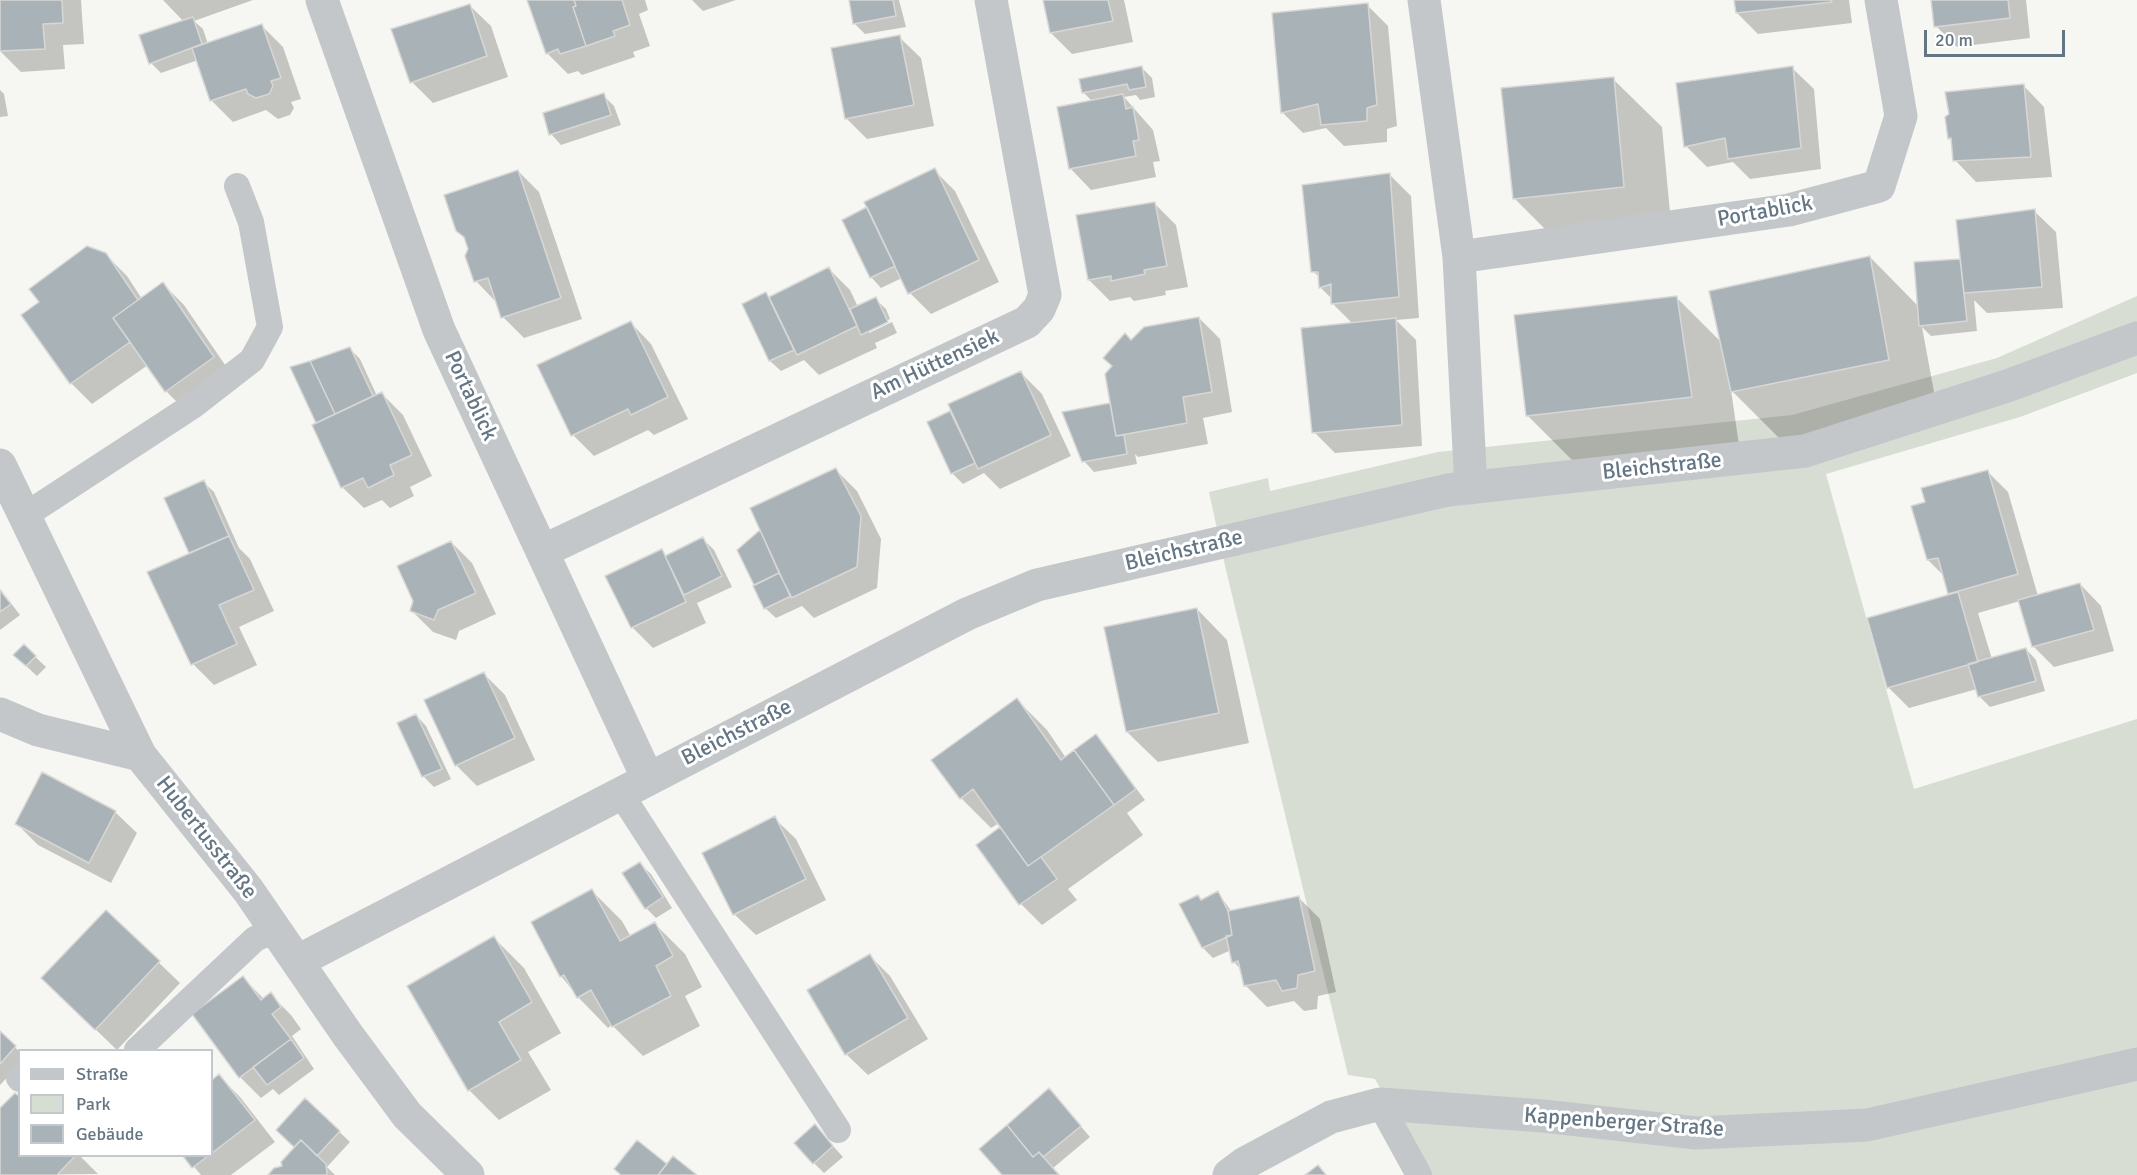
<!DOCTYPE html>
<html>
<head>
<meta charset="utf-8">
<style>
  body { margin:0 }
  #map { position:relative; width:2137px; height:1175px; overflow:hidden; background:#f6f6f2; font-family:Signika,sans-serif }
  canvas { display:block }
  .legend { position:absolute; left:18px; top:1049px; width:195px; height:108px; box-sizing:border-box; background:#fff; border:2px solid #c1c8ce; margin:0; padding:8px 10px; list-style:none; font-size:18px; color:#647684 }
  .legend li { display:flex; align-items:center; gap:12px; height:30px }
  .legend b { width:30px; border:2px solid #c1c8ce }
  .scale { position:absolute; left:1924px; top:30px; width:141px; height:27px; box-sizing:border-box; border:3px solid #647684; border-top:0; padding-left:8px; font-size:18px; line-height:21px; white-space:nowrap; color:#647684; -webkit-text-stroke:4px #fff; paint-order:stroke }
</style>
</head>
<body>
<div id="map">
<canvas width="2137" height="1175"></canvas>
<ul class="legend">
<li><b style="height:8px;background:#c3c7ca"></b>Straße</li>
<li><b style="height:16px;background:#d7ddd3"></b>Park</li>
<li><b style="height:16px;background:#a9b2b7"></b>Gebäude</li>
</ul>
<div class="scale">20 m</div>
</div>
<script>
const context = document.querySelector('canvas').getContext('2d');
context.lineJoin = 'round';
function fillPath(path, color) {
  context.fillStyle = color;
  context.fill(path, 'evenodd');
}
function strokePath(path, color, width, dash) {
  context.strokeStyle = color;
  context.lineWidth = width;
  context.lineCap = dash ? 'butt' : 'round';
  context.setLineDash(dash || []);
  context.stroke(path);
}
function label(font, color, halo, rows, align = 'center') {
  context.font = font + ' Signika,sans-serif';
  context.lineWidth = 6;
  context.setLineDash([]);
  context.textBaseline = 'middle';
  context.strokeStyle = halo;
  context.fillStyle = color;
  for (const [text, x, y, turn = 0] of rows) {
    context.save();
    context.translate(x, y);
    context.rotate((+turn || 0) * Math.PI / 180);
    context.textAlign = isNaN(turn) ? turn : align;
    if (halo) context.strokeText(text, 0, 0);
    context.fillText(text, 0, 0);
    context.restore();
  }
}
fillPath(new Path2D(`
  M2137,296V373L2020,417L1826,474L1914,789L2137,719V1175H1430L1375,1079L1348,1075L1226,570L1209,492L1268,478L1270,491L1438,452L1792,415L1997,358Z`), '#d7ddd3');
fillPath(new Path2D(`
  M0,0H81L84,44L63,45L65,69L21,72L0,51Z
  M163,0H253L194,21L203,29L208,44L262,26L283,47L301,99L291,102L294,108L290,115L278,119L266,110L233,122L212,101L198,60L161,73L151,63L184,22Z
  M529,0H645L648,10L639,14L650,46L633,52L635,57L582,75L578,71L568,74L547,53Z
  M692,0H736L703,11Z
  M850,0H899L906,27L865,34L855,24Z
  M1044,0H1124L1133,42L1072,54L1051,33Z
  M1736,0H1849L1852,23L1758,34L1737,13Z
  M1933,0H2026L2030,38L1957,47L1936,26Z
  M469,5L491,26L508,77L433,103L412,82Z
  M1367,5L1388,26L1397,126L1387,129V142L1344,146L1326,128L1303,133L1282,112Z
  M899,37L921,58L934,126L867,139L846,118Z
  M1142,68L1152,78L1155,97L1140,100L1136,95L1124,97L1153,130L1160,161L1153,162L1156,177L1091,190L1070,168L1092,101L1083,92Z
  M1792,68L1814,89L1821,169L1750,179L1733,162L1707,167L1686,146Z
  M1613,79L1662,127L1672,234L1563,247L1514,198Z
  M2023,85L2044,107L2052,177L1976,182L1955,160L1953,142L1949,138Z
  M0,90L4,94L8,116L0,117Z
  M603,95L614,106L621,125L561,145L551,134Z
  M934,170L955,191L999,282L931,314L910,293L902,278L881,288L871,277Z
  M518,171L539,192L582,319L524,338L503,317L497,303L476,281Z
  M1390,175L1411,196L1419,318L1396,320L1416,340L1422,446L1335,453L1314,432L1353,324L1333,304V300L1320,287V278L1313,271Z
  M1154,203L1176,225L1188,287L1165,291L1166,295L1134,301L1130,297L1110,301L1089,280Z
  M2034,211L2056,232L2063,308L1987,313L1974,300L1977,331L1931,336L1922,327L1937,408L1781,440L1731,390L1739,445L1576,464L1527,415L1676,297L1722,343L1870,257L1919,307L1915,263L1962,260Z
  M105,254L127,276L142,299L163,284L184,305L234,378L187,412L166,391L148,365L92,404L71,383Z
  M829,269L850,290L858,307L875,299L886,309L890,319L869,329V333L892,322L897,333L875,343L877,348L819,375L804,360L781,371L770,361L744,305L766,294L770,298Z
  M1199,318L1220,339L1232,412L1203,418L1208,444L1138,457L1135,454L1137,464L1094,472L1084,461L1110,405L1113,408L1132,341Z
  M630,322L651,344L688,419L654,435L648,430L594,456L573,435L539,366Z
  M349,348L360,359L377,396L382,394L403,415L432,476L410,487L414,496L390,508L382,500L364,508L342,487L317,422Z
  M1020,372L1042,394L1071,456L1000,489L984,473L963,484L952,473L950,412L956,418Z
  M836,470L857,491L881,539L877,588L814,618L802,606L776,618L765,608L739,550Z
  M1987,471L2008,492L2038,596L2080,584L2101,606L2114,651L2054,667L2033,646L2020,601L1978,613L1992,659L2026,649L2036,660L2045,691L1990,707L1979,696L1977,689L1909,708L1888,687L1950,595L1944,576L1928,560L1927,503Z
  M203,482L214,492L239,548L250,559L274,611L239,627L257,665L214,685L193,664L192,554L190,552Z
  M703,539L714,550L732,587L697,603L706,623L653,648L632,627L661,551L667,557Z
  M451,542L472,563L496,614L459,631L456,640L433,632L412,611Z
  M0,589L20,615L0,630Z
  M1197,609L1227,640L1249,743L1158,762L1127,732L1106,628Z
  M24,646L46,667L37,676L25,665Z
  M484,674L505,695L535,760L477,786L456,765Z
  M1017,700L1047,730L1066,758L1096,736L1145,800L1127,813L1143,835L1068,889L1077,900L1042,925L1021,904L1006,833L999,823L991,828L961,798Z
  M416,715L426,726L451,779L434,787L424,777L399,724Z
  M115,812L137,833L111,883L38,845L17,824Z
  M774,818L796,839L826,900L756,935L734,914Z
  M640,864L651,874L672,908L656,918L646,908Z
  M592,891L622,921L631,937L655,924L685,954L702,987L685,996L700,1026L643,1056L612,1025L608,1028L578,997L561,976Z
  M1218,893L1232,912L1299,898L1320,919L1336,992L1318,996L1317,1009L1304,1011L1294,1001L1267,1007L1246,986L1242,971L1234,962L1231,950L1213,958L1203,948L1198,896L1202,901Z
  M106,912L180,983L117,1050L64,999Z
  M494,938L524,968L561,1033L528,1052L551,1090L499,1120L469,1090Z
  M869,955L890,976L928,1039L868,1075L846,1054Z
  M243,978L264,999L270,994L291,1015L301,1029L292,1036L314,1069L279,1095L273,1089L261,1098L240,1077Z
  M0,1033L20,1052V1064L0,1085Z
  M219,1076L240,1097L275,1142L231,1175H201L185,1156H212V1082Z
  M306,1100L350,1142L327,1167L335,1175H270L283,1167L296,1147L279,1130Z
  M1059,1101L1090,1137L1053,1168L1060,1175H1004Z
  M0,1110L20,1156H80L98,1174L0,1175Z
  M825,1137L843,1157L824,1173L814,1163Z`), '#0003');
const building = new Path2D(`
  M0,0H62L63,23L43,24L45,49L0,51Z
  M527,0H574L576,6L573,7L586,46L560,54L558,49L546,54Z
  M574,0H622L630,25L613,31L615,36L586,46L573,7L576,6Z
  M849,0H893L896,16L853,24Z
  M1043,0H1108L1113,21L1050,33Z
  M1734,0H1831L1832,2L1736,13Z
  M1931,0H2008L2010,18L1934,27Z
  M1368,3L1377,105L1367,108V121L1321,125L1318,104L1281,113L1272,13Z
  M470,4L487,56L410,83L391,29Z
  M193,17L202,44L149,64L139,35Z
  M262,24L281,78L271,81L273,86L269,94L256,98L248,94L246,89L210,101L192,48Z
  M900,35L914,105L845,119L831,48Z
  M1142,66L1146,87L1129,90L1127,84L1082,93L1079,79Z
  M1793,66L1801,148L1728,159L1725,138L1684,147L1676,83Z
  M1614,77L1624,187L1513,199L1501,88Z
  M2024,84L2031,157L1953,161L1951,138L1948,139L1945,117L1949,114L1945,92Z
  M604,93L611,115L549,135L543,113Z
  M1123,94L1126,109L1133,107L1139,140L1133,141L1136,156L1069,169L1057,107Z
  M935,168L979,260L908,294L864,202Z
  M518,170L561,298L501,318L488,278L474,282L465,256L468,249L464,237L456,231L444,195Z
  M1390,173L1399,297L1331,304V284L1319,288L1318,272H1311L1302,185Z
  M1155,202L1167,266L1144,270L1145,274L1111,281V276L1088,280L1076,215Z
  M867,207L895,266L870,278L842,220Z
  M2035,209L2042,287L1964,293L1956,220Z
  M87,246L106,253L138,300L113,318L130,342L70,384L21,315L39,302L29,289Z
  M1870,256L1889,360L1731,392L1709,291Z
  M1960,259L1967,321L1919,326L1914,262Z
  M829,267L857,326L797,355L769,297Z
  M163,282L214,357L165,392L113,318Z
  M766,292L794,350L769,361L742,304Z
  M1677,296L1692,397L1526,416L1514,315Z
  M876,297L888,322L861,335L850,309Z
  M1199,317L1212,392L1183,397L1187,423L1116,436L1105,374L1112,366L1103,358L1125,333L1131,340L1144,327Z
  M1396,318L1402,425L1312,433L1301,328Z
  M631,321L668,397L631,415L628,409L571,436L537,365Z
  M350,347L373,396L335,414L310,361Z
  M310,361L335,414L316,423L290,367Z
  M1021,371L1051,435L978,469L948,404Z
  M382,392L412,455L390,465L394,475L368,488L363,478L341,488L312,425Z
  M1110,403L1116,436L1124,435L1127,454L1082,462L1062,412Z
  M950,411L975,463L951,474L927,422Z
  M836,468L861,516L857,567L791,598L750,508Z
  M1988,470L2018,574L1948,594L1938,558L1927,560L1911,506L1925,502L1921,488Z
  M204,480L229,536L189,553L164,498Z
  M760,530L779,573L754,585L737,550Z
  M229,536L254,590L219,605L237,644L191,665L147,572Z
  M703,537L722,576L684,595L665,556Z
  M451,541L476,593L438,610L434,620L410,611L413,601L397,566Z
  M662,549L686,602L631,628L605,576Z
  M779,573L791,596L764,609L753,586Z
  M2080,583L2094,630L2032,647L2018,600Z
  M0,590L11,604L0,612Z
  M1958,592L1978,662L1887,688L1867,618Z
  M1197,608L1219,713L1126,732L1104,627Z
  M24,644L36,656L26,666L13,655Z
  M2026,648L2036,681L1978,697L1968,664Z
  M484,672L515,738L455,766L424,700Z
  M1017,698L1061,760L1074,750L1114,805L1028,866L973,789L960,799L931,760Z
  M416,714L442,769L422,777L397,723Z
  M1096,734L1136,789L1114,805L1074,750Z
  M42,772L116,811L89,863L15,824Z
  M775,816L806,879L733,915L702,853Z
  M1000,827L1028,866L1041,857L1057,879L1019,905L976,845Z
  M640,862L663,897L645,909L622,873Z
  M592,889L620,941L655,922L673,956L656,966L671,996L612,1027L591,990L577,998L564,975L560,977L531,922Z
  M1218,891L1228,911L1232,935L1202,948L1179,904L1198,895L1201,900Z
  M1299,896L1315,971L1298,975L1297,988L1282,991L1276,980L1244,986L1238,961L1232,963L1226,936L1232,935L1228,911Z
  M106,910L160,961L95,1030L41,978Z
  M494,936L532,1002L499,1022L521,1060L468,1091L407,986Z
  M870,954L908,1018L845,1055L807,990Z
  M243,976L261,1000L271,992L281,1007L272,1014L291,1039L239,1078L192,1014Z
  M0,1031L16,1046L0,1064Z
  M291,1039L304,1058L267,1085L253,1067Z
  M219,1074L255,1120L212,1153V1080Z
  M1049,1088L1081,1126L1043,1157L1039,1152L1033,1157L1007,1125Z
  M15,1093L20,1097V1156H75L57,1175H0V1108Z
  M305,1098L340,1131L317,1156L301,1140L294,1147L276,1130Z
  M815,1124L833,1146L813,1164L794,1143Z
  M1007,1125L1033,1157L1039,1152L1059,1175H1002L979,1149Z
  M301,1140L326,1164L327,1175H268L274,1168L282,1166L281,1162Z
  M637,1140L667,1164L658,1175H621L614,1169Z
  M183,1156H208L192,1168Z
  M673,1156L697,1175H658Z
  M1318,1165L1326,1175H1305Z`);
fillPath(building, '#a9b2b7');
strokePath(building, '#d7d7d5', 1.5);
strokePath(new Path2D(`
  M24,516L194,405L252,360L270,327L251,222L237,186
  M621,794L838,1130
  M137,1050L255,939L276,929
  M19,1078L20,1079
  M1380,1104L1419,1175`), '#c3c7ca', 26);
strokePath(new Path2D(`
  M322,0L439,330L648,779
  M1424,0L1459,257L1471,488
  M1459,257L1789,210L1879,186L1901,116L1881,0
  M0,465L140,755L248,890L347,1034L407,1115L468,1175
  M543,551L1027,322L1039,309L1045,295L991,0
  M0,714L38,730L140,755
  M298,961L967,614L1037,585L1448,490L1805,451L2007,386L2137,338
  M1229,1175L1245,1163L1331,1117L1380,1104L1543,1116L1696,1133L1867,1125L2137,1064`), '#c3c7ca', 33);
label('22px', '#647684', '#fff', [
  ["Portablick",1765,212,-10],
  ["Am Hüttensiek",935,365,-25],
  ["Portablick",470,396,65],
  ["Bleichstraße",1662,467,-6],
  ["Bleichstraße",1184,551,-13],
  ["Bleichstraße",737,733,-27],
  ["Hubertusstraße",206,838,52],
  ["Kappenberger Straße",1624,1123,4]
]);
</script>
</body>
</html>
